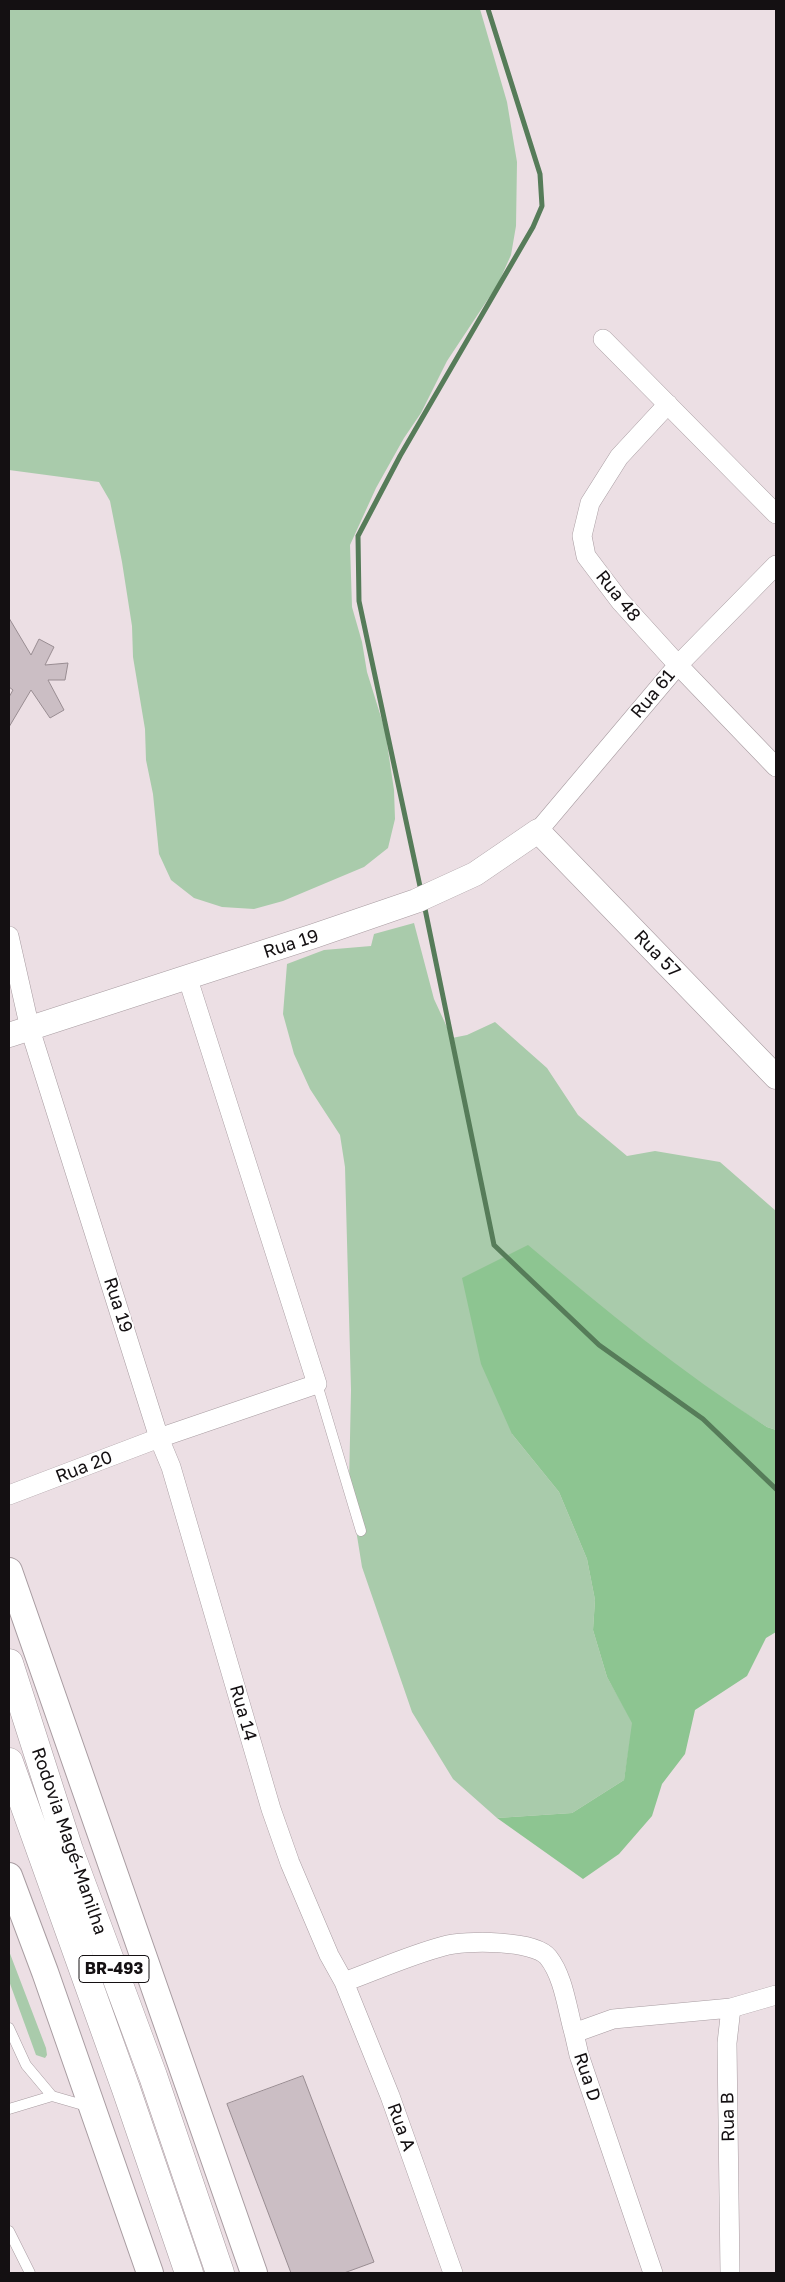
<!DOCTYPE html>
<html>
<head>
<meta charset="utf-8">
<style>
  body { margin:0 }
  #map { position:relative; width:785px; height:2282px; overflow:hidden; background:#ecdfe4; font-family:"Golos Text",sans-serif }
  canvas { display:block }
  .frame { position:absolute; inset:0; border:10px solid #141012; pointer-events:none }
</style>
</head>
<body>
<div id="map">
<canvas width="785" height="2282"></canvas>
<div class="frame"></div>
</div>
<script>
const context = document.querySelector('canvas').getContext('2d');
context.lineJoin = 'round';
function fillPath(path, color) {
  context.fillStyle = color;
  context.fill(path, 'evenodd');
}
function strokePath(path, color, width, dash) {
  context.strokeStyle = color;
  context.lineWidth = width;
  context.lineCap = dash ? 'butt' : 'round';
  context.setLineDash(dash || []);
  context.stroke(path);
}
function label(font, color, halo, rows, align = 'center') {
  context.font = font + ' "Golos Text",sans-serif';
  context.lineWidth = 4;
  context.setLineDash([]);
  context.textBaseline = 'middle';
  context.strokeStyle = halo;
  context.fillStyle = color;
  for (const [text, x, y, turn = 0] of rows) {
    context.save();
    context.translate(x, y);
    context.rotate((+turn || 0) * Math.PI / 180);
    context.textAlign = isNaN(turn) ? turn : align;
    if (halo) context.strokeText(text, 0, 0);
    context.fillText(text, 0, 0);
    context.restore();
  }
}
fillPath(new Path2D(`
  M9,9H480L507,102L517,162L516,226L511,255L498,284L447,361L421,413L404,438L376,488L350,545L352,607L362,642L367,672L385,730L394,790L395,819L388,848L364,867L283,901L254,909L222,907L194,898L171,880L159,854L153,794L146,760L145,729L133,657L132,626L122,562L110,501L99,482L9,470Z
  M414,923L434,999L452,1038L467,1035L495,1022L547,1068L578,1115L627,1156L655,1151L720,1162L776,1211V1430L767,1427L710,1391L628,1329L512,1434L559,1492L587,1559L595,1600L593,1630L607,1677L633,1723L624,1780L572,1813L497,1818L453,1779L412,1712L362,1567L349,1486L351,1390L345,1167L340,1135L310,1089L294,1054L283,1014L287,964L324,950L371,946L374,934Z
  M9,1951L46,2048L47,2055L45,2058L36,2055L9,1981Z`), '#a9cbab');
fillPath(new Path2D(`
  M528,1245C605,1310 682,1373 767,1427L776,1430V1632L766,1638L747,1676L695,1710L685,1754L662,1784L652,1816L619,1854L583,1879L497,1818L572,1813L624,1780L632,1723L607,1677L593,1630L595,1600L587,1559L559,1492L512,1434L481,1364L462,1278Z`), '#8dc591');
strokePath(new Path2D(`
  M421,891L359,601L358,536L400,456L533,227L542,206L540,174L488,9
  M424,904L494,1245L599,1345L703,1419L776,1489`), '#567c59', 5);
const building = new Path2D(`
  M9,618L31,655L39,639L54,647L45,665L68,663L65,680H48L64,710L50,718L31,690L9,727V697L13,690L9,687Z
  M303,2076L374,2262L344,2273H291L227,2104Z`);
fillPath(building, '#cbbec4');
strokePath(building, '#988c91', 1);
const service = new Path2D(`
  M317,1384L361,1531
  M9,2028L26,2065L52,2096L90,2107
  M9,2109L52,2096
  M9,2231L30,2273`);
const minor = new Path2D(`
  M603,339L776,514
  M668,404L619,457L590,503L582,536L586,556L620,601L678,665L776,767
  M538,831L678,665L776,565
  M9,936L30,1029L159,1438L171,1467L271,1809L290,1863L329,1955L344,1982L390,2096L453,2273
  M9,1495L159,1438L317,1384L187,976
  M344,1982C377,1970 410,1955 444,1946C465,1940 535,1940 548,1957C564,1977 567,2009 574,2033
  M653,2273L579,2055L574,2033L613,2019L731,2008
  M730,2273L727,2043L731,2008L776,1995`);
const tertiary = new Path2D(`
  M9,1035L314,936L416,901L475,874L538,831L776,1077`);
const secondary = new Path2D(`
  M9,1571L254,2273
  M9,1876L45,1972L150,2273`);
const trunk = new Path2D(`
  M9,1663L69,1850L153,2076L220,2273
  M9,1762L126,2089L189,2273`);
strokePath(service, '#a89ca1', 11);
strokePath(minor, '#a89ca1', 20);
strokePath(tertiary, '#a89ca1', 25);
strokePath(secondary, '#a89ca1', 28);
strokePath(trunk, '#a89ca1', 29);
strokePath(service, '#fff', 10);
strokePath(minor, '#fff', 19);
strokePath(tertiary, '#fff', 24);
strokePath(secondary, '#fff', 26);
strokePath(trunk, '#fff', 28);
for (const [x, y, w] of [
  [114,1969,70]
]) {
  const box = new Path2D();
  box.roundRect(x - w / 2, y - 13.5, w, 27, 4);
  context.fillStyle = '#fff';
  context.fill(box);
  strokePath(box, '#141012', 1);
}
label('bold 16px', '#141012', null, [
  ["BR-493",114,1969]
]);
label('18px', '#141012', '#fff', [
  ["Rua 48",618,596,51],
  ["Rua 61",653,694,-50],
  ["Rua 19",291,944,-18],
  ["Rua 57",657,954,46],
  ["Rua 19",118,1305,72],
  ["Rua 20",84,1467,-21],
  ["Rua 14",243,1713,74],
  ["Rodovia Magé-Manilha",69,1841,71],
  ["Rua D",587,2077,72],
  ["Rua B",728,2117,-91],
  ["Rua A",401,2127,70]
]);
</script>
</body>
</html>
